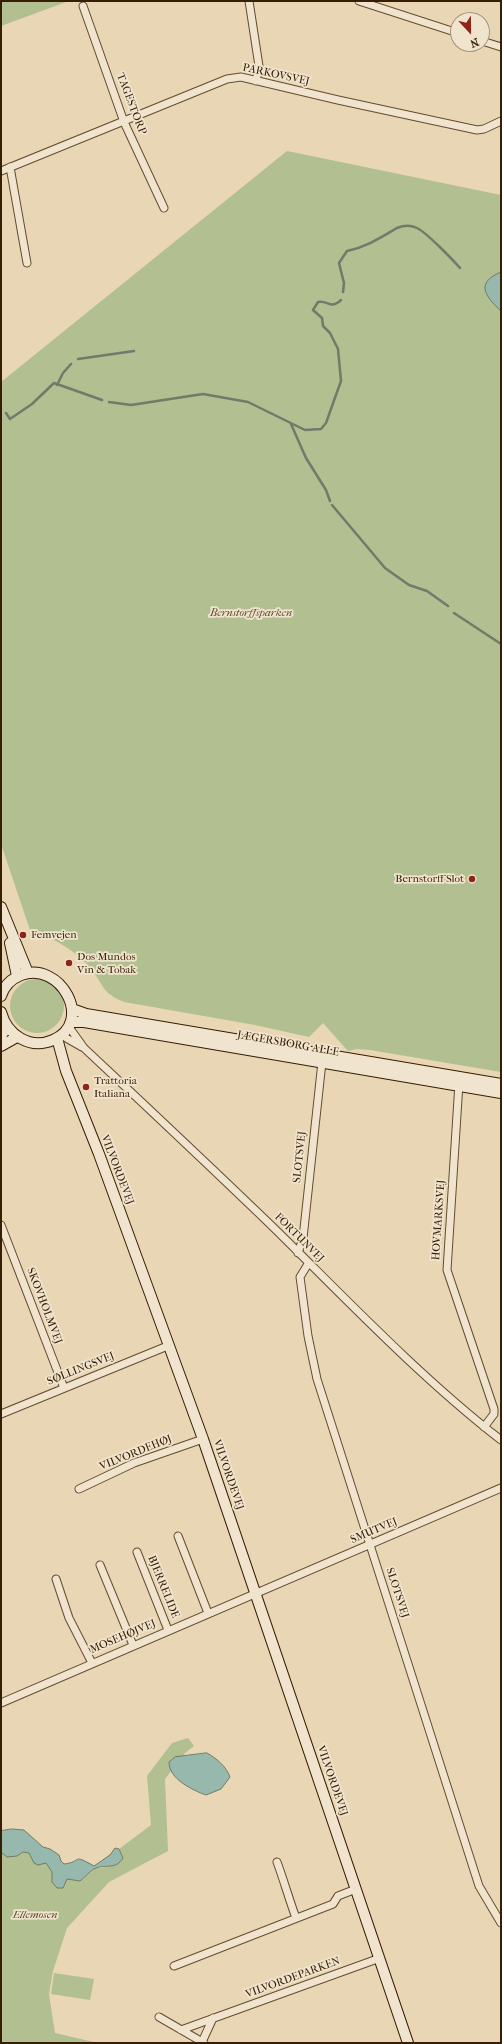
<!DOCTYPE html>
<html>
<head>
<meta charset="utf-8">
<style>
  body { margin:0 }
  #map { position:relative; width:502px; height:2044px; overflow:hidden; background:#e9d6b4; font-family:"IM FELL French Canon",serif }
  canvas { display:block }
  .frame { position:absolute; inset:0; border:2px solid #351e03; pointer-events:none }
  .north { position:absolute; left:450px; top:12px; width:40px; height:40px; box-sizing:border-box; background:#f1e4ce; border:1px solid #a6957d; border-radius:50%; rotate:158deg; font-size:11px; font-weight:700; line-height:16px; text-align:center; color:#351e03 }
  .north::after { content:''; display:block; margin:auto; width:14px; height:18px; background:#8f2418; clip-path:polygon(50% 0,100% 100%,50% 72%,0 100%) }
</style>
</head>
<body>
<div id="map">
<canvas width="502" height="2044"></canvas>
<div class="frame"></div>
<div class="north">N</div>
</div>
<script>
const context = document.querySelector('canvas').getContext('2d');
context.lineJoin = 'round';
function fillPath(path, color) {
  context.fillStyle = color;
  context.fill(path, 'evenodd');
}
function strokePath(path, color, width, dash) {
  context.strokeStyle = color;
  context.lineWidth = width;
  context.lineCap = dash ? 'butt' : 'round';
  context.setLineDash(dash || []);
  context.stroke(path);
}
function label(font, color, halo, rows, align = 'center') {
  context.font = font + ' "IM FELL French Canon",serif';
  context.lineWidth = 3.5;
  context.setLineDash([]);
  context.textBaseline = 'middle';
  context.strokeStyle = halo;
  context.fillStyle = color;
  for (const [text, x, y, turn = 0] of rows) {
    context.save();
    context.translate(x, y);
    context.rotate((+turn || 0) * Math.PI / 180);
    context.textAlign = isNaN(turn) ? turn : align;
    if (halo) context.strokeText(text, 0, 0);
    context.fillText(text, 0, 0);
    context.restore();
  }
}
fillPath(new Path2D(`
  M1,1H69L1,26Z
  M287,151L501,195V1072L370,1050L356,1049L348,1051L323,1023L309,1037L255,1025L124,1002C102,993 105,987 92,970C76,950 53,938 30,930L1,844V382Z
  M10 1006a27 27 0 1 1 54 0a27 27 0 1 1-54 0Z
  M188,1738L194,1746L185,1753L165,1779L168,1851L109,1882L67,1928L53,1971L49,1994L55,2033L98,2043H1V1852L17,1856L23,1852C33,1853 49,1862 52,1872C53,1875 52,1880 52,1882L67,1879L80,1881L96,1868L108,1867L123,1858L119,1849L151,1825L147,1776L172,1743Z
  M54,1973L94,1979L90,2000L51,1994Z`), '#b1bf91');
const water = new Path2D(`
  M501,272V311C486,297 474,283 501,272Z
  M207,1753C217,1759 226,1766 230,1777L221,1789L206,1795C192,1790 169,1779 169,1762L175,1757Z
  M12,1829L24,1830L43,1847L50,1849L59,1855L61,1861L64,1864C83,1862 71,1853 94,1866L110,1855L115,1848L119,1849L123,1858C116,1870 106,1864 96,1868C91,1870 85,1877 80,1881L67,1879L63,1888H57L52,1882V1872L46,1863L38,1865L34,1863L29,1853L23,1852L17,1856L7,1857L1,1852V1831Z`);
fillPath(water, '#97b9ad');
strokePath(water, '#707b69', 1);
strokePath(new Path2D(`
  M343,292L344,283L339,263L347,251C366,247 380,238 397,228C404,225 411,225 417,228C427,233 452,259 460,268
  M78,359L134,351
  M57,385L63,373L71,364
  M109,402L131,405L203,394L248,402L305,430L321,429L326,423L341,381L338,349L330,333L323,326L322,318L313,310L318,302C329,300 330,310 341,300
  M6,413L10,419L32,404L54,383L102,400
  M291,424L306,458L326,490L330,501
  M332,505L385,568L409,585L427,591L448,606
  M454,613L501,644`), '#707b69', 2.5);
const street = new Path2D(`
  M249,1L259,66L256,81
  M359,1L458,33
  M83,6L124,122L164,208
  M482,41L501,47
  M10,167L27,263
  M1,171L227,79L241,77L338,100L477,130L484,129L501,121
  M69,1027L84,1048C148,1108 212,1168 275,1229C348,1301 420,1377 501,1440
  M61,1035L82,1047
  M459,1083L447,1270L494,1409V1414L484,1427
  M1,1225L64,1388
  M298,1253L303,1238L322,1062
  M308,1264L300,1277L308,1336L317,1379L479,1886L501,1923
  M1,1414L170,1345
  M79,1489L134,1463L203,1439
  M178,1536L208,1613
  M137,1552L168,1630
  M100,1565L133,1645
  M56,1579L69,1618L92,1663
  M1,1703L501,1488
  M277,1862C284,1881 289,1899 296,1918
  M174,1966L333,1904L338,1896L356,1889
  M159,2017L204,2043
  M181,2030L380,1958
  M202,2042L213,2018`);
const secondary = new Path2D(`
  M1,907L28,973
  M10,943L17,976
  M1,996C4,986 11,979 21,975C60,960 95,1022 53,1040C30,1050 7,1035 1,1012
  M72,1009L86,1014L501,1084
  M71,1022H84L501,1093
  M1,1036L7,1027
  M57,1038L66,1071L99,1154L203,1439L408,2043
  M1,1046L17,1037`);
strokePath(street, '#624c2f', 9);
strokePath(secondary, '#351e03', 12);
strokePath(street, '#f1e4ce', 7);
strokePath(secondary, '#f1e4ce', 10);
for (const [x, y, r, color] of [
  [472,879,4,"#8f2418"],
  [23,935,4,"#8f2418"],
  [69,963,4,"#8f2418"],
  [86,1087,4,"#8f2418"]
]) {
  const dot = new Path2D();
  dot.arc(x, y, r, 0, 2 * Math.PI);
  context.fillStyle = color;
  context.fill(dot);
  strokePath(dot, '#f1e4ce', 1.5);
}
label('11px', '#351e03', '#f1e4ce', [
  ["PARKOVSVEJ",276,75,12],
  ["TAGESTORP",131,104,69],
  ["JÆGERSBORG ALLE",288,1044,10],
  ["SLOTSVEJ",300,1157,-84],
  ["VILVORDEVEJ",117,1170,69],
  ["HOVMARKSVEJ",439,1220,-86],
  ["FORTUNVEJ",299,1238,45],
  ["SKOVHOLMVEJ",44,1306,69],
  ["SØLLINGSVEJ",81,1369,-22],
  ["VILVORDEHØJ",136,1453,-22],
  ["VILVORDEVEJ",228,1475,71],
  ["SMUTVEJ",374,1531,-23],
  ["BJERRELIDE",163,1587,68],
  ["SLOTSVEJ",397,1593,72],
  ["MOSEHØJVEJ",123,1637,-23],
  ["VILVORDEVEJ",332,1781,71],
  ["VILVORDEPARKEN",293,1978,-20]
]);
label('italic 11px', '#5a4e2e', '#f1e4ce', [
  ["Bernstorffsparken",251,613],
  ["Ellemosen",35,1915]
]);
label('11px', '#351e03', '#f1e4ce', [
  ["Bernstorff Slot",464,879,"right"],
  ["Femvejen",31,935],
  ["Dos Mundos",77,957],
  ["Vin & Tobak",77,970],
  ["Trattoria",94,1081],
  ["Italiana",94,1094]
], 'left');
</script>
</body>
</html>
